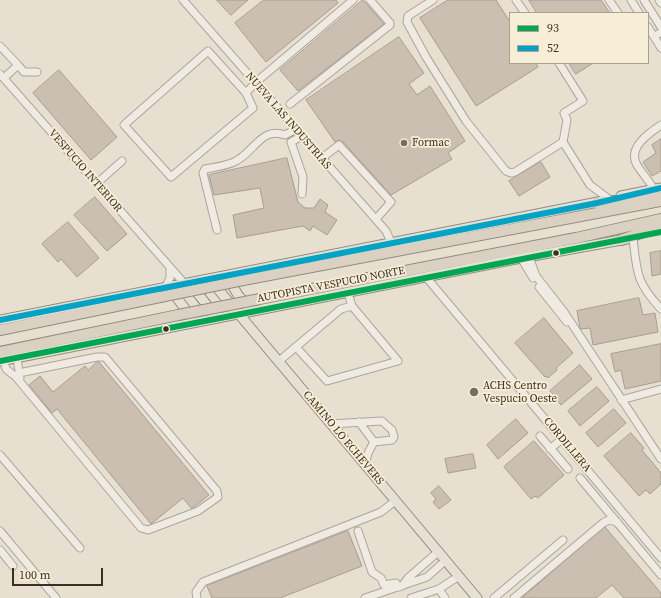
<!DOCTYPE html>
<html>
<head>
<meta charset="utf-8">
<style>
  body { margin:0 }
  #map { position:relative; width:661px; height:598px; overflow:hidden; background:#e7e0d1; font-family:"Source Serif 4",serif }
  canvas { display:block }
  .legend { position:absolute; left:509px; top:12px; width:140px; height:52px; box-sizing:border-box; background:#f7eed8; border:1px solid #ada18e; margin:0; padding:5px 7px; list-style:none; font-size:12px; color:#3d2e20 }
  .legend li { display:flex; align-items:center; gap:8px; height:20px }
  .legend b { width:20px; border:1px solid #ada18e }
  .scale { position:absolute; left:12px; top:568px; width:91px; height:18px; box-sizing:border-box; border:2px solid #3d2e20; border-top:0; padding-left:5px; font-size:12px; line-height:14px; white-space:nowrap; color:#3d2e20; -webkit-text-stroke:3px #f7eed8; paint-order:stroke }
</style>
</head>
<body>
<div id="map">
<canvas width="661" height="598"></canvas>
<ul class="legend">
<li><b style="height:5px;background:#00a651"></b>93</li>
<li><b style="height:5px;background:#03a3c5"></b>52</li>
</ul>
<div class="scale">100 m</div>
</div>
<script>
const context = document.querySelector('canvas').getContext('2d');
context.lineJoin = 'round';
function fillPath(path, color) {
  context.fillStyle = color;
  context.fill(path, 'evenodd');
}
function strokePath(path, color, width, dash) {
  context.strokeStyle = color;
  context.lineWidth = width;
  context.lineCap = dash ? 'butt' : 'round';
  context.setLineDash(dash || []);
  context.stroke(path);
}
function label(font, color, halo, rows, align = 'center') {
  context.font = font + ' "Source Serif 4",serif';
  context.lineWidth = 3.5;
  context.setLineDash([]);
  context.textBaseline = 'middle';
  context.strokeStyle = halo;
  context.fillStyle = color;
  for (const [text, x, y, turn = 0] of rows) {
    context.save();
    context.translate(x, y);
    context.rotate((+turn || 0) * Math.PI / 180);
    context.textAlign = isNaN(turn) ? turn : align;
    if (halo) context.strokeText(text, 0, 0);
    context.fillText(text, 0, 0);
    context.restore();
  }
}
const building = new Path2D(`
  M217,0H248L231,15Z
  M264,0H336L338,3L266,62L235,23Z
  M363,0L384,24L298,91L280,70Z
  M448,0H496L510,22V63H536L538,67L476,106L420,18Z
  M529,0H601L610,13H537Z
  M399,37L424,73L409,84L417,95L430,86L465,141L448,153L452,159L391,195L343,142L339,140L335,142L306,100Z
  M569,63H593L576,74Z
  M59,70L117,137L91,160L33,93Z
  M661,139V171L652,176L643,162L656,153L652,145Z
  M287,158L298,202L305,208H314L320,199L328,205L325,212L337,220L327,235L313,226L310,231L303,226L237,238L233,215L264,208L260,188L214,195L209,175Z
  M541,162L550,177L519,196L509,181Z
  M95,197L127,234L107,251L74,215Z
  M68,222L99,258L77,277L61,259L58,262L42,244Z
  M661,251V274L652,276L650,253Z
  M639,298L643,315L655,313L658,332L593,345L590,328L581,329L580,328L577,311Z
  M544,318L573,353L556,368L557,370L548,378L546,376L545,377L515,343Z
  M661,344V381L625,389L621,370L615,372L611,354Z
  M97,362H99L209,495L194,507L191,508L183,498L151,524L57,409L52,413L29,385L40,376L53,392L85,366L88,370Z
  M580,365L592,379L561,405L550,391Z
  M597,387L609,401L580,426L568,411Z
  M614,409L626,423L598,447L586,433Z
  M516,419L528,433L498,459L487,445Z
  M631,433L644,448L642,450L661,473V484L650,494L646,490L639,496L604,456Z
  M534,441L564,475L538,498L535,496L531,499L504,467Z
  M473,454L476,468L448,473L445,459Z
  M439,486L451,500L439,509L433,502L436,499L431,493Z
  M605,527L661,593V598H624L612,585L596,598H522Z
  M348,531L362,566L280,598H212L207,586Z`);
fillPath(building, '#cbbfb2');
strokePath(building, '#a89c90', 1);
const minor = new Path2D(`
  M183,0L386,231L391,242
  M433,0L408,16L407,22L426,57L466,121L506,171L511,173L515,172L563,142
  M516,0L525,13
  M609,0L618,13
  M631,0L639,13
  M644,0L661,27
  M659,0L661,3
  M648,27L661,48
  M654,37L661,32
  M0,46L18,65
  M208,51L246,93L253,108L171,177L124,125Z
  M559,63L583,101L564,113L567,120L563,142L590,185L609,199
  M0,74L184,283
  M4,78L18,65L24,72H37
  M246,93L255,83L353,0
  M290,104L390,25V23L370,0
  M322,158L339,145L391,202L376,219
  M96,184L122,161
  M654,189C649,181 642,173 637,165C627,148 649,133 661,125
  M302,194L303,177L291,142L302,136
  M217,230L203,173L205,169C215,167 227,166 236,161C254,152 262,126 285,135L296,129
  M633,238C637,273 636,282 661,309
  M529,257L536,276L564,312L661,459
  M521,258L533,278
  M426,277L661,558
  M166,286L170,278V269
  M539,287L567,322
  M296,347L327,381L398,361L352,306
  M17,358L20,378
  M4,361L6,369L16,377L141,528L148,530L198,511L218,497L217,491L105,357H97L19,373
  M279,361L341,309L352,306L348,293
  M621,400L661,389
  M359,422L374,442
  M331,424L382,421L392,430L394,437L392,440L374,442L368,453L365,465
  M540,436L568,469
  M550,449L562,439
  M0,455L80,548
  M580,478L661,575
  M0,531L56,598
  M358,531L372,572L381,578L384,585L396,583L399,587
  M0,550L13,566
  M402,586L408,578L439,551
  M197,598L196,592L203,582L381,512L395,501
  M365,598L427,577L446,560
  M411,598L439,589
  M445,598L439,589L459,576
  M494,598L563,540
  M514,598L603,523L609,520L617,522`);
const major = new Path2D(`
  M621,196L661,188
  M228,278L238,295L248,306
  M212,282L477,598
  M191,285L214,314
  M171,290L192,318
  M0,320L603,201
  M0,361L521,258L627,239`);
const highway = new Path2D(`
  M597,203L657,196
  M621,240L661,226
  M243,280L661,201
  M260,299L576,238L661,219
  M0,330L160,297
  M0,352L178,315`);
strokePath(minor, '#ada599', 9);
strokePath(major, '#928b80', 11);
strokePath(highway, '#928b80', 12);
strokePath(minor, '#efebe3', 7);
strokePath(major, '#e6e1d4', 9);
strokePath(highway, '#dad1c2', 10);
const highwayBridge = new Path2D(`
  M160,297L243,280
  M178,315L260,299`);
strokePath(highwayBridge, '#928b80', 12, []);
strokePath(highwayBridge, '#dad1c2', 10);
strokePath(new Path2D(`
  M0,361L661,232`), '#00a651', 6);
strokePath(new Path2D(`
  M0,320L597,203L661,188`), '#03a3c5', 6);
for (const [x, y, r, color] of [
  [404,143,4,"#786c5e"],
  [556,253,3.5,"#3d2e20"],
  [166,329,3.5,"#3d2e20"],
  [474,392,5,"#786c5e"]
]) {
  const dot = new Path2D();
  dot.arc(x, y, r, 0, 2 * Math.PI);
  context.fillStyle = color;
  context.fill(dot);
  strokePath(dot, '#f7eed8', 1.5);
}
label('11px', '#3d2e20', '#f7eed8', [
  ["NUEVA LAS INDUSTRIAS",288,121,49],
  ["VESPUCIO INTERIOR",85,171,49],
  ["AUTOPISTA VESPUCIO NORTE",331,285,-11],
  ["CAMINO LO ECHEVERS",343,438,50],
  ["CORDILLERA",567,445,50]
]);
label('11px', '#3d2e20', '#f7eed8', [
  ["Formac",412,143],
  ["ACHS Centro",483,386],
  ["Vespucio Oeste",483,399]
], 'left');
</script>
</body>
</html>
